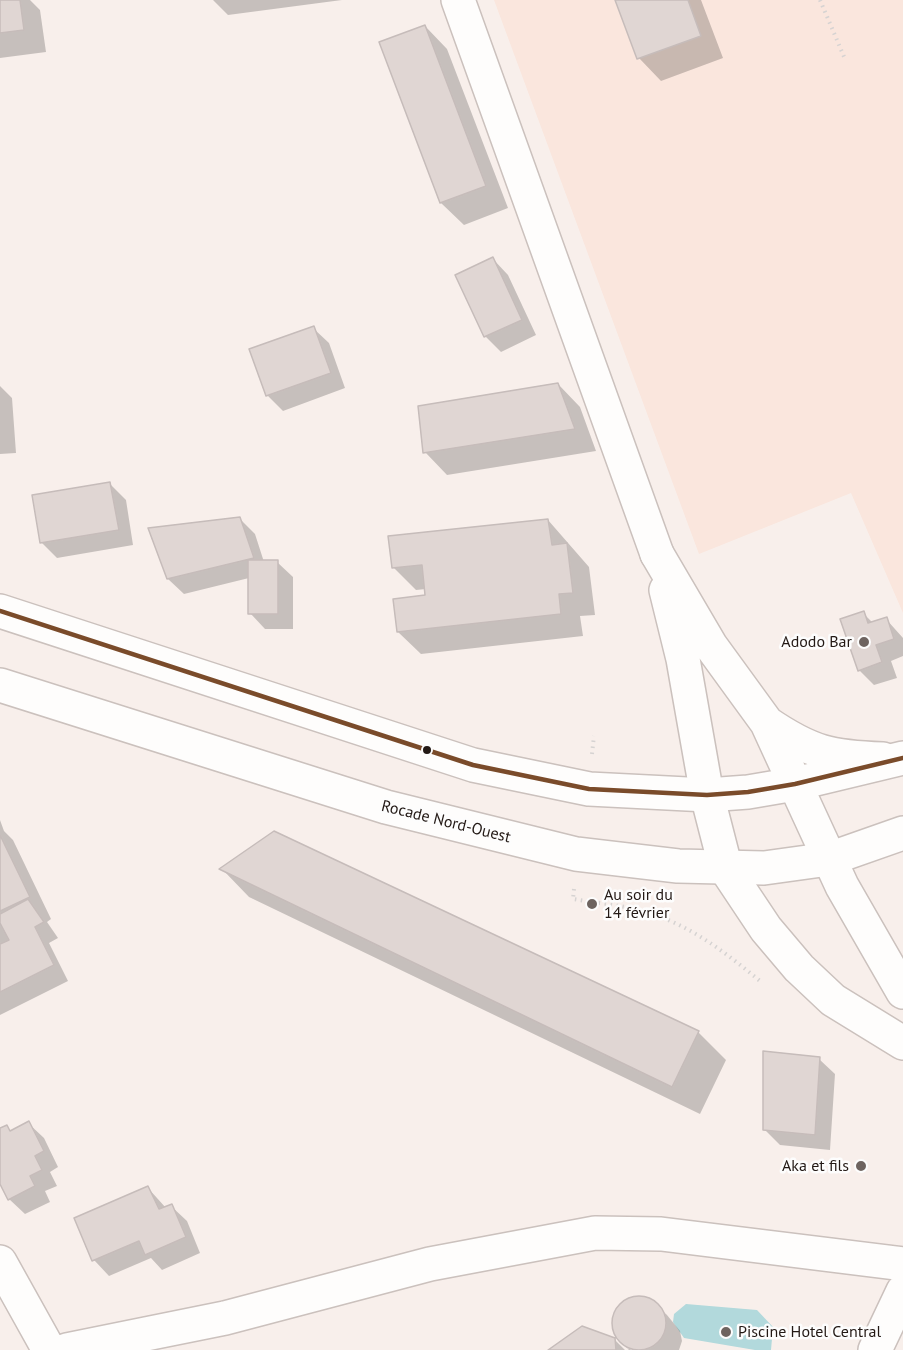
<!DOCTYPE html>
<html>
<head>
<meta charset="utf-8">
<style>
  body { margin:0 }
  canvas { display:block; background:#f8efeb }
</style>
</head>
<body>
<canvas width="903" height="1350"></canvas>
<script>
const context = document.querySelector('canvas').getContext('2d');
context.lineJoin = 'round';
function fillPath(path, color) {
  context.fillStyle = color;
  context.fill(path, 'evenodd');
}
function strokePath(path, color, width, dash) {
  context.strokeStyle = color;
  context.lineWidth = width;
  context.lineCap = dash ? 'butt' : 'round';
  context.setLineDash(dash || []);
  context.stroke(path);
}
function label(font, color, halo, rows, align = 'center') {
  context.font = font + ' "PT Sans",sans-serif';
  context.lineWidth = 5;
  context.setLineDash([]);
  context.textBaseline = 'middle';
  context.strokeStyle = halo;
  context.fillStyle = color;
  for (const [text, x, y, turn = 0] of rows) {
    context.save();
    context.translate(x, y);
    context.rotate((+turn || 0) * Math.PI / 180);
    context.textAlign = isNaN(turn) ? turn : align;
    if (halo) context.strokeText(text, 0, 0);
    context.fillText(text, 0, 0);
    context.restore();
  }
}
fillPath(new Path2D(`
  M494,0H903V613L851,493L699,554Z`), '#fae6dd');
fillPath(new Path2D(`
  M686,1304L757,1310L773,1327L771,1350H755L684,1338L673,1322L674,1314Z`), '#b2d9dc');
fillPath(new Path2D(`
  M0,0H30L40,10L46,52L0,58Z
  M213,0H342L228,15Z
  M617,0H701L723,58L661,81L639,58Z
  M425,26L447,49L508,208L464,225L441,203Z
  M493,259L508,275L536,335L501,352L485,336Z
  M313,328L329,343L345,388L283,411L267,395Z
  M558,384L580,407L596,451L447,475L425,452Z
  M0,386L12,398L16,453L0,454Z
  M110,484L126,500L133,545L57,558L41,542Z
  M239,518L255,534L264,562H277L293,577V629H265L250,613L249,578L184,594L168,579Z
  M548,520L589,567L595,615L580,616L583,636L421,654L398,632L427,596L426,589L416,590L393,567Z
  M863,613L873,623L886,619L903,638V656L891,661L897,678L874,685L859,670Z
  M0,820L4,831L13,840L51,919L47,922L58,938L49,943L68,981L0,1015Z
  M222,869L698,1032L726,1060L700,1114L249,897Z
  M819,1059L835,1074L830,1150L780,1145L764,1129Z
  M28,1123L44,1138L58,1167L50,1172L57,1186L45,1191L50,1202L25,1214L9,1199L0,1181V1130L7,1127L12,1132Z
  M148,1188L166,1208L171,1206L187,1221L200,1253L162,1270L151,1258L109,1276L94,1260L76,1219Z
  M631,1298L650,1299L667,1315L680,1331L682,1341L679,1350H639L627,1344V1348L632,1350H629L619,1340L613,1321L616,1311Z
  M614,1339L625,1350H551Z`), '#0003');
const building = new Path2D(`
  M0,0H20L24,30L0,33Z
  M615,0H688L701,36L637,59Z
  M425,25L486,186L440,203L379,42Z
  M493,257L522,320L484,337L455,275Z
  M314,326L331,373L266,396L249,349Z
  M558,383L575,429L423,453L418,406Z
  M110,482L119,530L40,543L32,495Z
  M240,517L254,558L167,579L148,528Z
  M548,519L552,545L567,543L573,593L559,594L561,614L397,632L393,599L425,595L422,565L392,568L388,536Z
  M248,560H278V614H248Z
  M864,611L868,623L887,617L894,639L876,645L882,662L858,671L840,619Z
  M274,831L699,1031L672,1087L219,869Z
  M0,835L30,897L0,911Z
  M28,899L44,922L35,927L54,965L0,992V944L9,940L0,923V914Z
  M763,1051L820,1057L815,1135L763,1130Z
  M29,1121L44,1151L35,1156L42,1170L30,1176L35,1186L8,1200L0,1184V1128L7,1125L10,1131Z
  M148,1186L159,1209L172,1204L186,1237L145,1255L139,1241L92,1261L74,1218Z
  M612 1323a27 27 0 1 1 54 0a27 27 0 1 1-54 0Z
  M582,1326L615,1338L616,1350H548Z`);
fillPath(building, '#e0d6d3');
strokePath(building, '#c6bcba', 1.5);
const minor = new Path2D(`
  M657,554L711,646L767,723L795,784
  M666,590L683,659L707,795
  M767,723C811,753 831,757 883,759
  M0,1262L49,1350
  M67,1350L225,1318L430,1264L595,1233L661,1234L903,1264
  M875,1350L903,1291`);
const tertiary = new Path2D(`
  M458,0L657,554
  M795,784L842,886L903,992
  M707,795L726,869L766,929L799,968L833,1000L903,1043`);
const primary = new Path2D(`
  M0,611L473,765L589,789L707,795L748,792L795,784L903,758
  M0,685L386,807L576,854L678,866L764,868L829,859L903,833`);
strokePath(minor, '#cbc1bd', 36);
strokePath(tertiary, '#cbc1bd', 36);
strokePath(primary, '#cbc1bd', 36);
strokePath(new Path2D(`
  M820,0L845,59
  M592,754L594,736
  M574,889L573,899C597,903 623,905 646,912C690,925 725,952 760,981`), '#d6d3d2', 4, [1.5, 4.5]);
strokePath(minor, '#fefdfc', 33);
strokePath(tertiary, '#fefdfc', 33);
strokePath(primary, '#fefdfc', 33);
strokePath(new Path2D(`
  M0,611L473,765L589,789L707,795L748,792L795,784L903,758`), '#7a4b2a', 4.5);
for (const [x, y, r, color] of [
  [864,642,6,"#6e6460"],
  [427,750,5,"#231915"],
  [592,904,6,"#6e6460"],
  [861,1166,6,"#6e6460"],
  [726,1332,6,"#6e6460"]
]) {
  const dot = new Path2D();
  dot.arc(x, y, r, 0, 2 * Math.PI);
  context.fillStyle = color;
  context.fill(dot);
  strokePath(dot, '#fdfdfd', 2);
}
label('16px', '#231915', '#fdfdfd', [
  ["Adodo Bar",852,642],
  ["Au soir du",604,895,"left"],
  ["14 février",604,913,"left"],
  ["Aka et fils",849,1166],
  ["Piscine Hotel Central",738,1332,"left"]
], 'right');
label('16px', '#231915', '#fdfdfd', [
  ["Rocade Nord-Ouest",446,822,14]
]);
</script>
</body>
</html>
